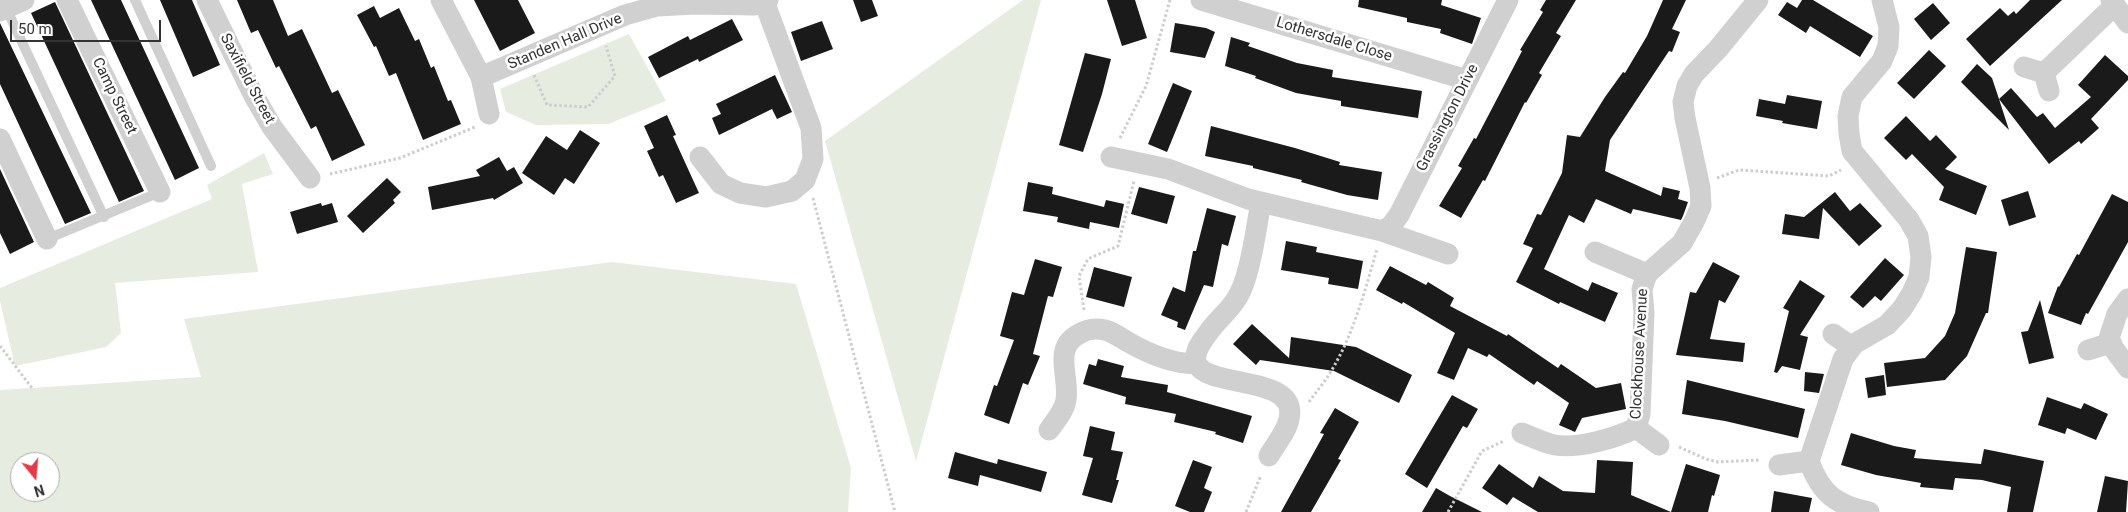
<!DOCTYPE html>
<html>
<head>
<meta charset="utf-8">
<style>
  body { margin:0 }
  #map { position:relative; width:2128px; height:512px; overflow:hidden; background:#fff; font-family:Roboto,sans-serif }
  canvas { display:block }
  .north { position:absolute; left:10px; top:452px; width:50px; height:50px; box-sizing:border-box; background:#fff; border:1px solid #adadad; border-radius:50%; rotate:163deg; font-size:14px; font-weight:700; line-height:20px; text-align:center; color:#333 }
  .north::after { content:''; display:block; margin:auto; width:18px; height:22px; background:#e63946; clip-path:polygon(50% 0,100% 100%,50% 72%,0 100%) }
  .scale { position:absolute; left:10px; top:20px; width:151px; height:22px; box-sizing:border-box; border:2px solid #333; border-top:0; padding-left:6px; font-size:15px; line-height:18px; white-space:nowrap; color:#333; -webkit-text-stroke:4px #fff; paint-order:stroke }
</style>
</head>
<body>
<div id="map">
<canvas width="2128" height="512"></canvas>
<div class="north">N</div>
<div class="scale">50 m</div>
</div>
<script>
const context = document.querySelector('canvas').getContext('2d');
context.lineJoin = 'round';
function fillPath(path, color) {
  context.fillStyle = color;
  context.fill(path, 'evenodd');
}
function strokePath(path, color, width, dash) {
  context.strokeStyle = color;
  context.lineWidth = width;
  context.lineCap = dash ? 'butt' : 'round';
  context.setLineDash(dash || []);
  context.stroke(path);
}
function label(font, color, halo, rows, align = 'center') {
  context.font = font + ' Roboto,sans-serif';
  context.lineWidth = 5;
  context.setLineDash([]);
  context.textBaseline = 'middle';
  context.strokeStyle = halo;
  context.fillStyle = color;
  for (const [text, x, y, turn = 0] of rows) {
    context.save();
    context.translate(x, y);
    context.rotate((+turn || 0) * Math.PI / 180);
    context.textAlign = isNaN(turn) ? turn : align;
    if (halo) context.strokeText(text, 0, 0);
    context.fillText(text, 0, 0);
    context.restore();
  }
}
fillPath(new Path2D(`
  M1023,0H1041L916,461L825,141Z
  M629,34L666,101L608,124L536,125L506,112L500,89Z
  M264,153L273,174L242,184L258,272L115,283L121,333L106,347L15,366L0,301V288L212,199L207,185Z
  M612,262L796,284L851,468L848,512H0V390L201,377L184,319ZM20,462H50V492H20Z`), '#e6ecdf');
fillPath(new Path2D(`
  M91,0H121L199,168L175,180Z
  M160,0H192L220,65L193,77Z
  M237,0H273L288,36L302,29L332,93L338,90L365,145L332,161L316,126L311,129L279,66L276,68L258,30L251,33Z
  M474,0H518L535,33L500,51Z
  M853,0H872L878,16L861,22Z
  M1107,0H1135L1147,38L1122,46Z
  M1359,0H1442L1441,5L1481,18L1472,44L1440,33L1441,29L1407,22V18L1358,7Z
  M1546,0H1576L1556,33L1561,36L1539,73L1542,75L1526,103L1525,102L1485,181L1483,180L1461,218L1439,206L1462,168L1458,166L1474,138L1476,139L1522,51L1520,50L1543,12L1540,10Z
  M1663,0H1686L1672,29L1680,32L1672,52L1669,51L1610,140L1605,171L1661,196L1663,187L1680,191L1678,199L1688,202L1683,216L1681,220L1633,209L1631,214L1596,199L1584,223L1569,215L1544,269L1588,291L1592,282L1618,293L1605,322L1560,302L1559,304L1516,282L1533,248L1523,244L1537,214L1541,215L1562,173L1567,135L1580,137L1605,97L1623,72L1625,73L1647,36Z
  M1802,0H1813L1873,36L1860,57L1810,26L1806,33L1778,15L1787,2L1797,8Z
  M2030,0H2062L1990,66L1966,39L2000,8L2008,16L2014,11L2016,14Z
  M55,2L144,191L119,202L31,13Z
  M1933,3L1950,23L1931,40L1914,19Z
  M374,6L380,18L399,8L415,41L419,39L431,68L434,66L448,101L451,100L461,124L423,140L396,73L389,76L376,46L374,47L357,15Z
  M732,19L743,40L699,62L698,59L659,78L648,57L688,36L690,40Z
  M822,21L833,49L801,61L791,32Z
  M0,23L91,213L65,224L0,84Z
  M1175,23L1206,28L1215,32L1205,58L1170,52Z
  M1231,37L1250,43L1248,46L1297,63L1333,70L1332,77L1422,91L1418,118L1341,106V101L1296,93L1255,78L1256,76L1225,66Z
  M1929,50L1946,66L1914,99L1897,83Z
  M1085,53L1111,59L1102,94L1083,152L1059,145Z
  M2105,55L2128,76V80L2091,119L2099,128L2081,144L2079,141L2049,164L1999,99L2009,130L1961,82L1977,64L1992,78L1999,99L2011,88L2037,117L2043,113L2055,128L2091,97L2078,85Z
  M775,75L792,112L777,119L772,109L719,135L712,118L721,114L716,104Z
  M1173,83L1192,91L1167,152L1148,144Z
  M1787,95L1822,101L1817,129L1782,123L1783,121L1756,116L1759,99L1785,104Z
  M667,115L676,135L673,136L699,193L676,203L663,175L659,177L647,151L654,148L644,126Z
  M1906,116L1930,141L1936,135L1957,157L1945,169L1987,186L1976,215L1939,200L1944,187L1912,154L1906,160L1884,138Z
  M1211,126L1295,148L1340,162L1339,165L1382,172L1378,200L1347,195L1301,182L1302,180L1253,168V166L1205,156Z
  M580,130L600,143L574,184L565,178L554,195L522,173L546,136L567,150Z
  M499,157L507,171L514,167L523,183L494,200L493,198L432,210L428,187L480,176L476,170Z
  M0,169L34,242L10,254L0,233Z
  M387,178L401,192L393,200L395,203L363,233L347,216Z
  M1028,182L1053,187L1052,194L1104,207L1106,200L1124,204L1119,228L1090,222L1089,229L1057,222L1058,217L1023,211Z
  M1139,187L1175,196L1167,224L1131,214Z
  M2028,191L2036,217L2009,226L2001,200Z
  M1835,192L1850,211L1860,203L1882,226L1859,246L1823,208L1819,239L1782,234L1785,214L1804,217Z
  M2112,194L2128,202V242L2088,314L2086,313L2081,325L2048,313L2058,286L2059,287L2077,254L2079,255Z
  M321,203L322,206L332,203L338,222L297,234L290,212Z
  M1207,208L1236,216L1228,246L1222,244L1213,287L1204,285L1185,330L1177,327L1178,322L1161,315L1173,287L1185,292L1193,251H1196Z
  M1286,241L1317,247L1316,252L1363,261L1358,289L1328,284L1329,278L1281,270Z
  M1966,247L1997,252L1988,313H1986L1967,356L1945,380L1887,387L1884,363L1925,358L1945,336L1955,313Z
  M1885,258L1904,275L1881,301L1875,296L1863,308L1850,297Z
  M1035,259L1062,267L1053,297L1048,296L1033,354L1040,356L1028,385L1023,383L1009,424L984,415L994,385L997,386L1014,340L1000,336L1012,292L1024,295Z
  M1713,262L1740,276L1725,303L1719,300L1710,339L1745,343L1743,362L1676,355L1690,292L1696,293Z
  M1390,266L1426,285L1428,282L1454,298L1450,306L1507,336L1508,334L1558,368L1561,364L1596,388L1621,383L1626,409L1582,418L1575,432L1559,425L1569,403L1537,381L1534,385L1489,354L1487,357L1468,348L1454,380L1437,373L1455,333L1403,302L1402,304L1376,290Z
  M1094,267L1132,277L1124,307L1086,297Z
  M1800,280L1825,296L1800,335L1808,337L1800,370L1782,366L1777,373L1774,372L1789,311L1783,308Z
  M2040,300L2054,358L2029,364L2021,332L2028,331Z
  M1252,324L1289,358L1291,337L1356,347L1412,375L1399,403L1334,371L1260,360L1256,365L1233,344Z
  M1098,359L1124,366L1121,377L1168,385L1167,392L1252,416L1243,443L1215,434L1216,432L1174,422L1176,414L1125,404L1126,397L1083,384L1089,364L1096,366Z
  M1805,372L1824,374L1819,393L1804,391Z
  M1884,375L1886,395L1868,398L1865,378Z
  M1687,380L1805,409L1798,438L1725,421L1682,414Z
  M1452,395L1478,409L1467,428L1463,426L1427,488L1405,474Z
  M2047,397L2081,409L2084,403L2108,414L2096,440L2067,428L2065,434L2038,425Z
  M1335,408L1359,422L1338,459L1341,460L1311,512H1281L1324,434L1320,433Z
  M1090,426L1115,432L1111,450L1123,452L1116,480H1119L1112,503L1082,495L1093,458L1083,456Z
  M1851,433L1894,446L1916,450L1914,458L1981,464L1984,449L2044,461L2033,512H2007L2011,487L1982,480L1955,478L1953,490L1920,487L1921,483L1876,475L1841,465Z
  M955,452L997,464L998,459L1047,472L1041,492L980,475L978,486L948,478Z
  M1193,460L1212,467L1204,488L1212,492L1204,512H1190L1175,506Z
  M1597,460L1633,462L1631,495L1671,512H1538L1513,497L1507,505L1482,488L1499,464L1533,488L1539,476L1563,491L1595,493Z
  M1686,464L1720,475L1714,496L1712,495L1708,512H1671Z
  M2105,476L2128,481L2126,512H2097Z
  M1436,488L1450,496L1482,512H1422Z
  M1774,491L1812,498L1809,512H1771Z`), '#1a1a1a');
strokePath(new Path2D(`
  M534,75L547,105L588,107L615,76L606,46
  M1120,138L1146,86L1170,0
  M330,174L400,158L475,127
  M1717,178L1739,170L1829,176L1841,170
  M813,198L895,512
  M1084,310L1079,276L1088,259L1118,246L1134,181
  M0,346L32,388
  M1309,402C1316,392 1324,383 1330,373C1353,336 1365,291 1377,249
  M1679,447L1706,459L1718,462L1759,460
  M1246,512L1261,475
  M1448,512L1482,451L1504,441`), '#cdcdcd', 3, [2.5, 2.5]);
strokePath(new Path2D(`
  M135,0L211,166
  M6,8L104,217
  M47,239L160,192`), '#d0d0d0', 10);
strokePath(new Path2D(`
  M67,0L160,192
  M207,0L253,94L272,127L310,178
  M441,0L481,77L489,114
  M1201,0L1467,80
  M2111,0L2128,23
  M0,11L24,0
  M2024,67L2044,73L2115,5
  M2044,73L2049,91
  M481,77L625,15L657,6L695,4L754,5L768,0
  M0,139L47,239
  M700,157L721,184L740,193L766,197L792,191L805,180L813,159L811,128L764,1
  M1111,157L1168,169L1248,199L1382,231L1448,254
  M1261,202C1256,228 1250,281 1235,301C1227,313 1216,321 1208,333C1202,341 1192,353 1197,364C1208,389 1299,374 1289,419C1287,431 1275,445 1269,456
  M1382,231L1391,226L1399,215L1508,0
  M1595,252L1647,274
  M2128,299L2117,314L2109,338L2114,349L2128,368
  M1833,334L1852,347
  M2088,350L2111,343
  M1636,428L1659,445
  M1049,430C1055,421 1064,412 1066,400C1070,377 1052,348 1079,334C1087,329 1096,328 1105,330C1113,332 1121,338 1128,342C1149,354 1173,364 1197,364
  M1522,433C1532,437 1544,443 1555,445C1578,449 1616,438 1636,428L1640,414L1644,313L1642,289L1647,274L1682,243L1694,222L1701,206L1700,188L1685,118L1683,102L1687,86L1694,74L1718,49L1758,0
  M1779,465L1809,461
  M1869,512C1836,505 1821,494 1809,461L1843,359L1854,344L1887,325L1902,309L1912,293L1919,277L1921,257L1918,236L1909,220L1852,151L1849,134L1848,116L1852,97L1882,61L1888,46L1889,27L1882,0`), '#d0d0d0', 21);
label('15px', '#333', '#fff', [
  ["Lothersdale Close",1334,40,17],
  ["Standen Hall Drive",565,42,-23],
  ["Saxifield Street",247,79,62],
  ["Camp Street",114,96,64],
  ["Grassington Drive",1448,118,-63],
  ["Clockhouse Avenue",1640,354,-87]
]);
</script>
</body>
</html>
